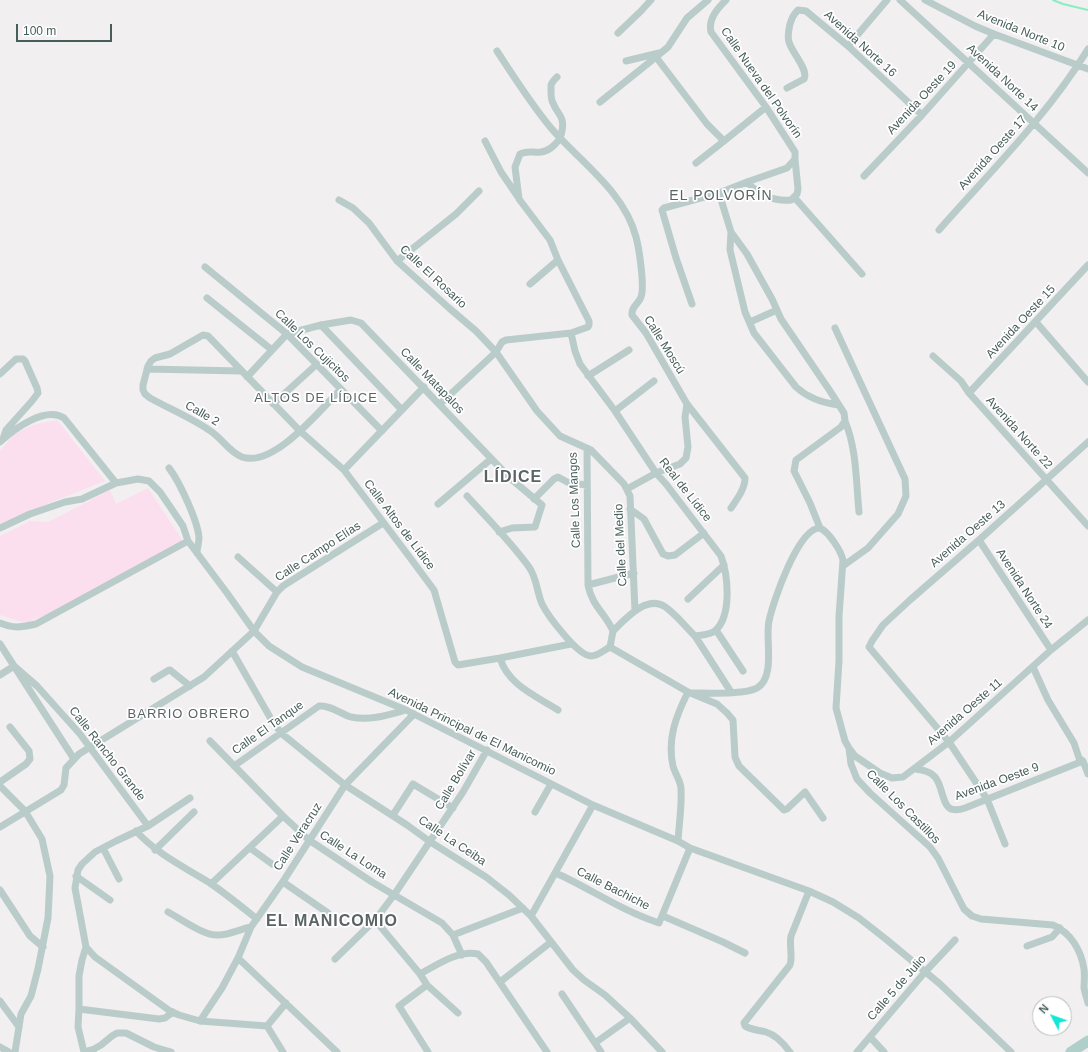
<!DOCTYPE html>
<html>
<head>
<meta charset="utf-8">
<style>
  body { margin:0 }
  #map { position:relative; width:1088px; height:1052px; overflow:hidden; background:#f2eff1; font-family:Arial,sans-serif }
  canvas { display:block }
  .north { position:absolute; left:1032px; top:996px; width:40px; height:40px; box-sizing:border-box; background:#fff; border:1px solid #b5bebd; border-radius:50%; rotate:311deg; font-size:11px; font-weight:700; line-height:16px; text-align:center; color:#475d59 }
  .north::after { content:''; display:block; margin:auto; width:14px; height:18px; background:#14e7d6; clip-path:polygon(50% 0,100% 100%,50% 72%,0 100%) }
  .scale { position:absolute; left:16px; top:24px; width:96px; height:18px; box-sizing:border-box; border:2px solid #475d59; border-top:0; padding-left:5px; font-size:12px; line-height:14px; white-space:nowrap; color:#475d59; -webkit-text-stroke:3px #fff; paint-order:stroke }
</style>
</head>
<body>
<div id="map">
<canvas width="1088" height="1052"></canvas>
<div class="north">N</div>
<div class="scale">100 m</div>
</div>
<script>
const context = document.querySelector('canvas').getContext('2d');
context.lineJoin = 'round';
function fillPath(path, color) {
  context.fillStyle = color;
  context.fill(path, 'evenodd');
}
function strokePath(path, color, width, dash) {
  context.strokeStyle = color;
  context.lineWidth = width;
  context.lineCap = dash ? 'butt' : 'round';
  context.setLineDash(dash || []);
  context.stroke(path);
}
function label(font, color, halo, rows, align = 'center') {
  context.font = font + ' Arial,sans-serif';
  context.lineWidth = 3.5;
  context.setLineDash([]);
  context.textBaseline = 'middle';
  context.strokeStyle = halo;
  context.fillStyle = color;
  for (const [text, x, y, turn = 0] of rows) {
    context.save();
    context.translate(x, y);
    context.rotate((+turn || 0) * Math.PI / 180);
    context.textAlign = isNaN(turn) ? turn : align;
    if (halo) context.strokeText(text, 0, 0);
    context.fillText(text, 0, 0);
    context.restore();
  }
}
fillPath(new Path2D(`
  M57,420L105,481L42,506L0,525V451L14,434L33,425Z
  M148,488L183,541L57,611L25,623L0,615V536L30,521L48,522L110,490L116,504Z`), '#fcdfef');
strokePath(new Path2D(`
  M1053,0L1063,4L1088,10`), '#88eec2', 2);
strokePath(new Path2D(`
  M726,0C717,9 708,19 711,32L766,107L795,152V159
  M900,0L1088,173
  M925,0L975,26L994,34L1088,69
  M618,33L641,11L651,0
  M848,46L887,0
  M497,51C514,77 531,104 551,128C580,162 624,191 636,237C639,248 645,287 641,297C639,304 631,306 632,315L646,333L687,404L745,478C745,489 737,499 731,508
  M626,61L659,53
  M557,77C555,79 552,82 551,85C551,85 551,90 551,91C551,94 551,100 553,103C557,114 565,116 562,131C561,141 550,151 541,152C533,153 527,150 520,154L515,167L519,199L550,240L558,260L589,321V325L588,327L571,333
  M787,88L804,79C809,70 792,53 789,42C787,36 789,29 790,24C792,18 793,15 798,10L806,11L848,46L922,115
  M600,102L656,57
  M485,141L501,172L518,197
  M724,141L766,107
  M696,163L724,141L707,124L656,57L668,47L687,18L708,0
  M864,176L922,115L994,34
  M719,193L731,232L747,254L772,299L781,319L830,391L844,413L845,421L841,427L796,460L794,471L810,503L820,528C829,532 841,551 843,560L839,616V661L836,708L845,741L849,748L851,764L857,779L870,793L930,847L938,858L964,909L972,916L981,919L1053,925C1071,933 1081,950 1084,969C1085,976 1084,982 1084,988C1085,993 1087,999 1088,1003
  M794,197L862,274
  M339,200L353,208L369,223L397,261L449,308L476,331L496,352L537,411L560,436L591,450L624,484L630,496L635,611
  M939,230C990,172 1047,116 1088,49
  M731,232L730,250L745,312L754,333L796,387C807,397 823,403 838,405
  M397,261L456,214L479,191
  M205,267L287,334L382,431
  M530,284L558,260
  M207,298L272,350
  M692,304L676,258L662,210L664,208L719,193L747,182L787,168L795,159L798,189L797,194L791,200C774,202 758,194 747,182
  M750,322L777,310
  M1036,322L1088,382
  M321,325L402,410
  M835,328L905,479L906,496L898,514L868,548L843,566
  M933,356L961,381L969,393L1088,526
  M147,369L241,371
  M0,374L16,359H23L25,361L37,388L38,393L32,401L6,430L3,439
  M588,376L629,350
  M247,377L287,334L321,325L351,320L361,323L510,478L542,505L535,527L512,528L499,532
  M341,389C321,409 274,468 242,457C229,452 221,437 209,430C191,418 170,409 150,398L145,394L143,390V385L148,366L151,361L155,358L170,354L203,335L208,336L300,431L344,470L411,559L434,590L455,662L458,665L500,658L571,644
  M969,393L1088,265
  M273,404L317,364
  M440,404L496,352L502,342L506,340L571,333L575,351L580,364L615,411L656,473L666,484L721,556C728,575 732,614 716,630C711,635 702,635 695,636C686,627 678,617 668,609C649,592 626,618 613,631
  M615,411L654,381
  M845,421C857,450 856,482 859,512
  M0,442C14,429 45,406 64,418L116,483
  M587,448L588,585C592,606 605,613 613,631
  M169,468C179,481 198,521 199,538C199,543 197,548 197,553
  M344,470L424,387
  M627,489L656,473L680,464L686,458L688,447L685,417L687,404
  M467,496C488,519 511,542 529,567C537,578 537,593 542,604C548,616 578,656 591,656C598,656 604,650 610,647
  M534,499L554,479L558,477L569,483L587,485
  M438,504L491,459
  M630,509L644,519L663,554L668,556L675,555L704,533
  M0,528L30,514L65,502L82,499L116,483L138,479L149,481L160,492L173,511L183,526L188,541L227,593L254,631L269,646L302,667L406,710L593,805L678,841L690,848L809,891L833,902L859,918L887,940L940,984L1011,1052
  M979,540L1051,650
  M238,557L277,592
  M588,585L634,573
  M688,599L724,565
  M0,623C14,629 22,627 36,624L188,541
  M716,630L743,671
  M695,636L731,692
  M0,644L14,666L37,686L80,734L148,826
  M610,647L688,692L717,704L727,713L733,720L735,757L739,766L784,810L787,809L805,792L823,818
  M610,647L613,631
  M232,651L271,719L281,733L345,785L407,825L429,841L486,877L509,895L531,916L573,970L584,980L605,995L630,1018L662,1052
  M500,658C508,685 536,696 558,710
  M1033,667L1048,700L1074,743L1079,758L1083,761L1088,774
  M0,675L14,666L74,759
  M154,679L169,670H170L190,686
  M693,693C708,693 745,695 757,688C776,677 765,639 769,621C773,602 798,528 820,528
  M210,741L283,816L309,840L372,882L442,923L453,935L462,955
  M849,748L855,756L880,773L892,778L903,777L949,742L1051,650L1088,620
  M234,766L319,706C330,705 341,714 351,717C370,721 388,715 406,710
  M915,769C922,770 930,771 935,777C946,790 939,817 965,808L1083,761
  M0,782L26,764L30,759L29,751L10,727
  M0,786L25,811L42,839L50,876L48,918L38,969L31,996L21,1014L15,1052
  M535,812L551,784
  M393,815L413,784L453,808
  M0,827L61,790L64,785L66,768L79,754L204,677L254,631L277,592L283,586L383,523
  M136,831C157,854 184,867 210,883C226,894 242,907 257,919
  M678,841C679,824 682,806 681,789C681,781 675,774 673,766C667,739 676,716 688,692
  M1005,844L987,799L949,742L869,647L872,641L883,625L910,600L979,540L1088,442
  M103,848L119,879
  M250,848L272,864
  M155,850L194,812
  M556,873C591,889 622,911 659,923L690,848
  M76,876L110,900
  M283,882L328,913
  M211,884L283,816
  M0,890L30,936L43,947
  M168,912C181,919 204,936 218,935C230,935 240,929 251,927
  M531,916L593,805
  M663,916L723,942L745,953
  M375,920L420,974L427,985L458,1013
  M453,935L523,908
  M1027,946L1052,937L1060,928
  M86,947L95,957L170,1011L179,1015L200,1021L267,1026L286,1003
  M238,958L337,1052
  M335,959L375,920L394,895L463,792L487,750
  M420,974C437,965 458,950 478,954L486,962L547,1052
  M500,982L551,942
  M427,985L399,1006L428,1052
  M562,994L601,1052
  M0,1001L19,1027
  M79,1009L159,1019L165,1018L173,1012
  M200,1021L222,988L238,958L251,927L284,880L345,785L414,714
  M267,1026L283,1052
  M870,1037L884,1052
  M595,1043L630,1018
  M0,1047L9,1052
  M84,1052L78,1027L79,1009V976L82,960L86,947L75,888L78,870L82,864L95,852L116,841L148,826L190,798
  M84,1052L94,1049L101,1045L112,1036L117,1033H126L154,1047L171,1052
  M790,1052C784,1044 776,1035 766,1032C759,1030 751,1030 745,1026L744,1023L790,965C793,956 789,946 791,936L809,891
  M857,1052L925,972L955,940`), '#baccc9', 7);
strokePath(new Path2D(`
  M1071,1052L1088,1041`), '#aecfca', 11);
label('12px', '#475d59', '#fff', [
  ["Avenida Norte 10",1021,31,22],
  ["Avenida Norte 16",860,44,42],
  ["Avenida Norte 14",1002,78,43],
  ["Calle Nueva del Polvorín",761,83,55],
  ["Avenida Oeste 19",922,98,-47],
  ["Avenida Oeste 17",993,153,-48],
  ["Calle El Rosario",433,277,43],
  ["Avenida Oeste 15",1021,322,-47],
  ["Calle Moscú",664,345,58],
  ["Calle Los Cujicitos",312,346,44],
  ["Calle Matapalos",432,381,46],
  ["Calle 2",202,414,30],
  ["Avenida Norte 22",1019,433,48],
  ["Real de Lídice",685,490,52],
  ["Calle Los Mangos",575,500,-92],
  ["Calle Altos de Lídice",399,525,53],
  ["Avenida Oeste 13",968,534,-41],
  ["Calle del Medio",621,545,-93],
  ["Calle Campo Elías",318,552,-33],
  ["Avenida Norte 24",1024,589,57],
  ["Avenida Oeste 11",965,712,-41],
  ["Calle El Tanque",268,728,-35],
  ["Avenida Principal de El Manicomio",472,732,26],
  ["Calle Rancho Grande",107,754,52],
  ["Calle Bolívar",456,780,-59],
  ["Avenida Oeste 9",997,782,-20],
  ["Calle Los Castillos",903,807,45],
  ["Calle Veracruz",298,837,-57],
  ["Calle La Ceiba",452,841,34],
  ["Calle La Loma",353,855,33],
  ["Calle Bachiche",613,889,27],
  ["Calle 5 de Julio",897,988,-49]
]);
context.letterSpacing = '1px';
label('13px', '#5b6464', '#fff', [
  ["ALTOS DE LÍDICE",316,398],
  ["BARRIO OBRERO",189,714]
]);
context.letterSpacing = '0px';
context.letterSpacing = '1px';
label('14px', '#5b6464', '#fff', [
  ["EL POLVORÍN",721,196]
]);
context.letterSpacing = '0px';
context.letterSpacing = '1px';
label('bold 16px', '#5b6464', '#fff', [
  ["LÍDICE",513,478],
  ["EL MANICOMIO",332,922]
]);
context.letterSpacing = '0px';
</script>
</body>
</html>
